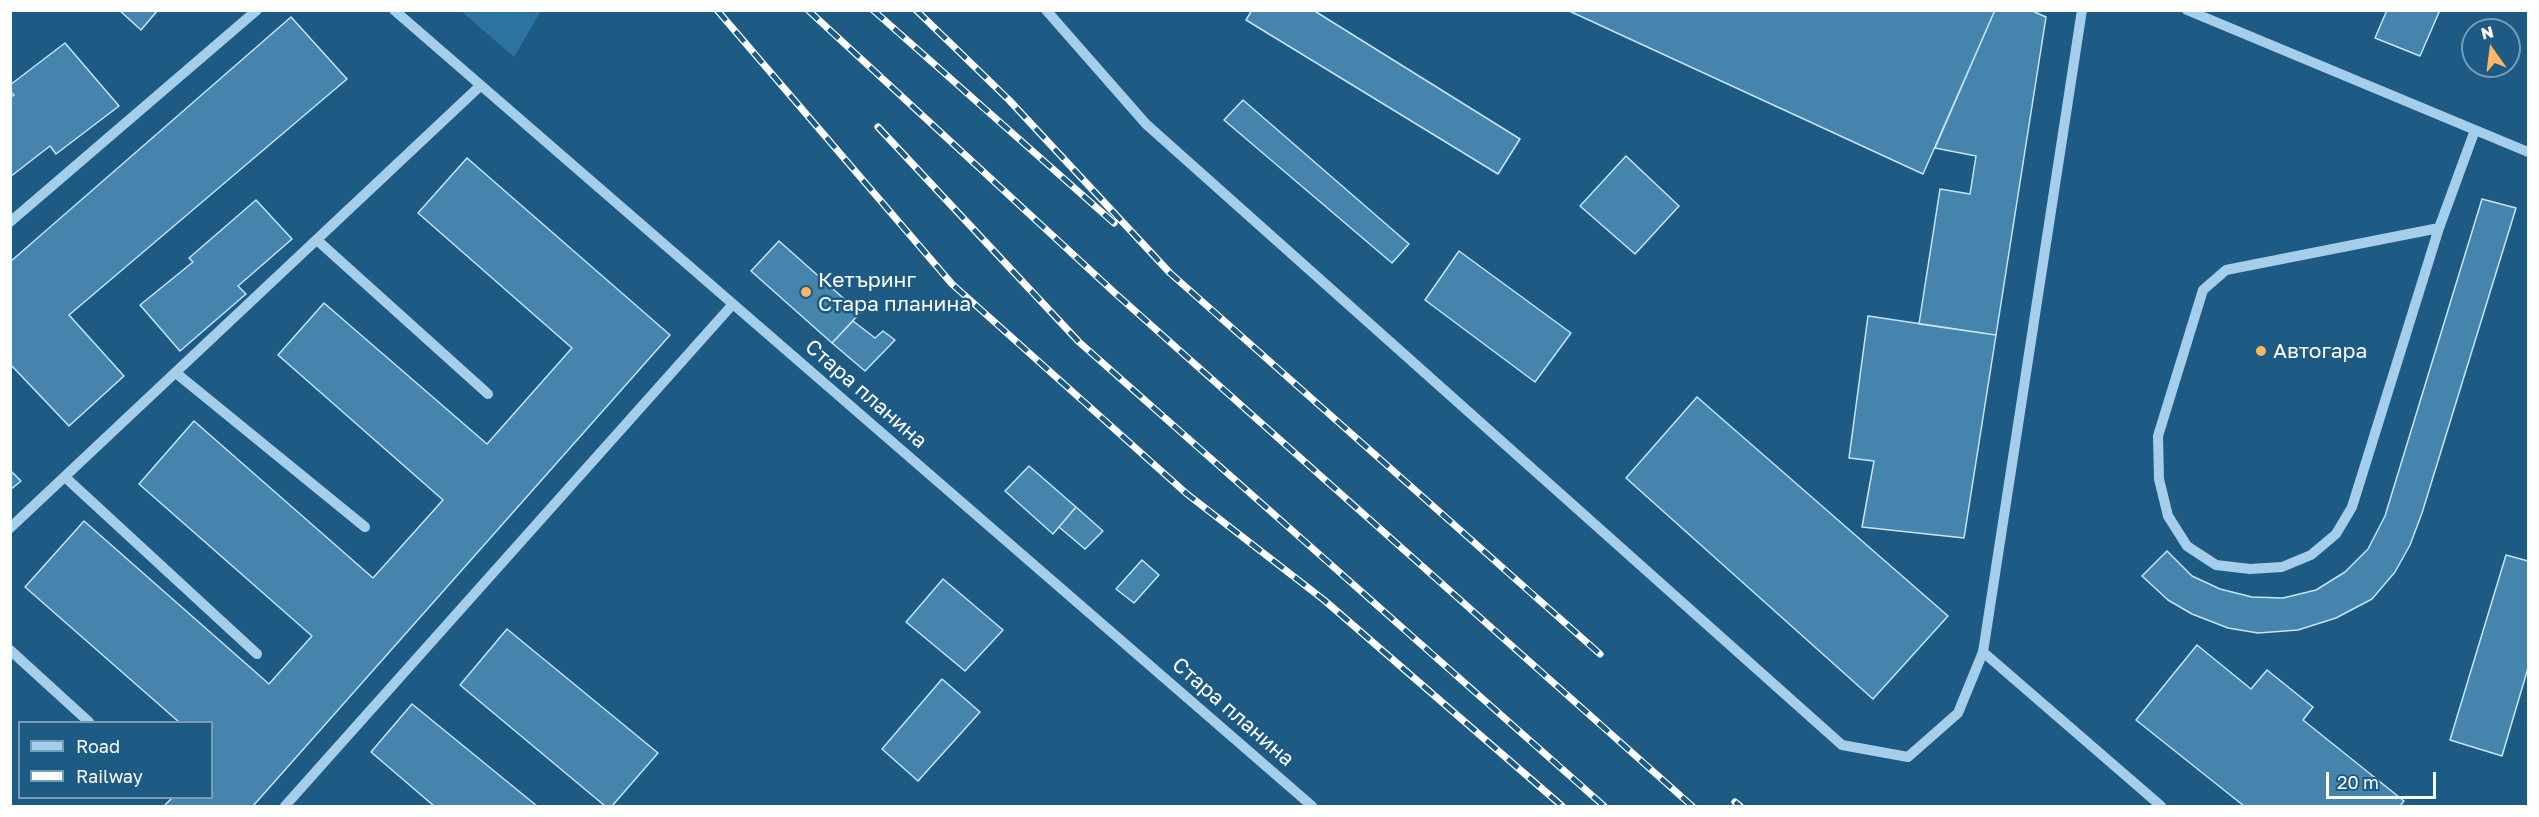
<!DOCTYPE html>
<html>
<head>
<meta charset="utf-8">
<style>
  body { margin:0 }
  #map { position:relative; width:2539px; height:817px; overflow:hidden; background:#1d5a84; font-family:"Golos Text",sans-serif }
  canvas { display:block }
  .frame { position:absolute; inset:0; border:12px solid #fff; pointer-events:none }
  .legend { position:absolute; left:18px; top:721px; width:195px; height:78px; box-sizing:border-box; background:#1d5a84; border:2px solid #779cb5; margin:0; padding:8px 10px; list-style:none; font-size:18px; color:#fff }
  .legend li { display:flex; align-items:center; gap:12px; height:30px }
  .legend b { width:30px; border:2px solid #779cb5 }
  .north { position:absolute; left:2461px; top:18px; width:60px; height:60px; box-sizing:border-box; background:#1d5a84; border:2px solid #779cb5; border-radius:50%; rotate:346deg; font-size:16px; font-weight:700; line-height:24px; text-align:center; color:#fff }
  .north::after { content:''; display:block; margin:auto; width:21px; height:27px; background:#fab762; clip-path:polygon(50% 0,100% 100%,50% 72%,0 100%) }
  .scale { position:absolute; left:2326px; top:772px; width:110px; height:27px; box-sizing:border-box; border:3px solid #fff; border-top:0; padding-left:8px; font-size:18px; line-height:21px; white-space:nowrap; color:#fff; -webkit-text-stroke:4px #1d5a84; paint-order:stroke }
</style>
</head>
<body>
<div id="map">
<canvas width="2539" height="817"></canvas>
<div class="frame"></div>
<ul class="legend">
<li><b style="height:8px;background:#a4ceea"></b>Road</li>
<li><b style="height:8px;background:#fff"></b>Railway</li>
</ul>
<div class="north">N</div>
<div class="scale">20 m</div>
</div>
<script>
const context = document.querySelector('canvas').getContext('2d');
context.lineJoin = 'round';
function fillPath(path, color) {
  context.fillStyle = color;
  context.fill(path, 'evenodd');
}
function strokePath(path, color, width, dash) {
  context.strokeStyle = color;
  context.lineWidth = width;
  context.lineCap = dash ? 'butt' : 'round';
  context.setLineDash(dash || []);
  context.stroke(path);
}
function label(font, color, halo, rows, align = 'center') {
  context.font = font + ' "Golos Text",sans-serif';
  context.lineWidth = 5;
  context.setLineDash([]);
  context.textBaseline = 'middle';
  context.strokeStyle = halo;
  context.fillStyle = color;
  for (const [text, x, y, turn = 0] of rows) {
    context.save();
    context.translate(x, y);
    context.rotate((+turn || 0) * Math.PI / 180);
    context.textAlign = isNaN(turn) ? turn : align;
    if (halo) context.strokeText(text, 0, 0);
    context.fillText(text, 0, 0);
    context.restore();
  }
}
fillPath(new Path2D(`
  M461,11H541L514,57Z`), '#2c73a1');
const building = new Path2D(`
  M119,10H158L141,30Z
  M1252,10H1313L1520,139L1498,174L1246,20Z
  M1567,10H1995L1923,174Z
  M1995,10H2030L2046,17L1996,335L1919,324L1940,189L1970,194L1976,156L1935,148Z
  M2387,10H2440L2420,56L2375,38Z
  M291,17L347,79L69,315L124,376L69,426L10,364V262Z
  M65,43L119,106L56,154L50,146L10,177V98L14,95L10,91V85Z
  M1243,100L1409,244L1392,263L1224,120Z
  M1626,156L1679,206L1635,254L1580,206Z
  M467,158L670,335L253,806H164L172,798H212V722H179L25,587L84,521L269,684L312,636L139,484L194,421L373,578L443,500L278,355L324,303L487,444L572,348L418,213Z
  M2482,199L2516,208L2422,513L2410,545L2395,572L2372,599L2336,618L2298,630L2258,633L2228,628L2192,614L2168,600L2142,576L2167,551L2192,576L2220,589L2252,597L2283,598L2316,590L2345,572L2368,549L2385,516Z
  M256,200L292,239L238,286L246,294L180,351L140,305L193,262L189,258Z
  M779,241L860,313L832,343L751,271Z
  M1459,251L1571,333L1535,382L1425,300Z
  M1868,316L1996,335L1964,538L1862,527L1874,461L1849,458Z
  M853,321L875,338L883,331L895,340L865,371L832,343Z
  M1697,397L1948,616L1873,699L1626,478Z
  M1029,466L1076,507L1053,534L1005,491Z
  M10,470L21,481L10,490Z
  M1076,507L1103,531L1085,549L1059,527Z
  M2506,555L2528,561V668L2502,756L2450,740Z
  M1142,560L1159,575L1134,603L1116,589Z
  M943,579L1003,630L965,671L906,622Z
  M507,629L658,753L612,806H605L460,685Z
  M2197,645L2251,689L2267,670L2313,707L2303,720L2404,801L2400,806H2244L2136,720Z
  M942,679L980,712L918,781L882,749Z
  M412,704L537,806H434L371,752Z`);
fillPath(building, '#4584ad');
strokePath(building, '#c8e5f8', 1.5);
strokePath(new Path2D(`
  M394,10L1312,806
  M1046,10L1146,124L1842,745L1908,757L1958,713L1983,652L2082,10
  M2187,10L2528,152
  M10,222L257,10
  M2439,228L2226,270L2203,290L2158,436L2159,479L2168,516L2187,546L2216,565L2250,569L2282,567L2311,555L2336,534L2352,507L2439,228L2475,130
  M317,240L488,394
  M176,373L365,527
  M65,477L257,654
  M10,528L480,86
  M10,650L89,722
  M1983,652L2161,806
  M285,806L733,304`), '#a4ceea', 10);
const rail = new Path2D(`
  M717,10L952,284L1187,494L1324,600L1562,806
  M808,10L1116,294L1692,806
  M873,10L1114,223
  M916,10L1009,100L1170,273L1600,654
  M878,127L1079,342L1604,806
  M1735,802L1740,806`);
strokePath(rail, '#fff', 7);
strokePath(rail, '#1d5a84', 4.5, [14]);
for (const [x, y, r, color] of [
  [806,292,6,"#fab762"],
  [2261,351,6,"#fab762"]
]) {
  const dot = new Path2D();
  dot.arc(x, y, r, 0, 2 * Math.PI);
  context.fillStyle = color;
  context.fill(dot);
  strokePath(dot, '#1d5a84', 2);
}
label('21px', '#fff', '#1d5a84', [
  ["Кетъринг",818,280],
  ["Стара планина",818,304],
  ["Автогара",2273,351]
], 'left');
label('21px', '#fff', '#1d5a84', [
  ["Стара планина",866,394,41],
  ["Стара планина",1233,712,41]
]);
</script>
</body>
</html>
